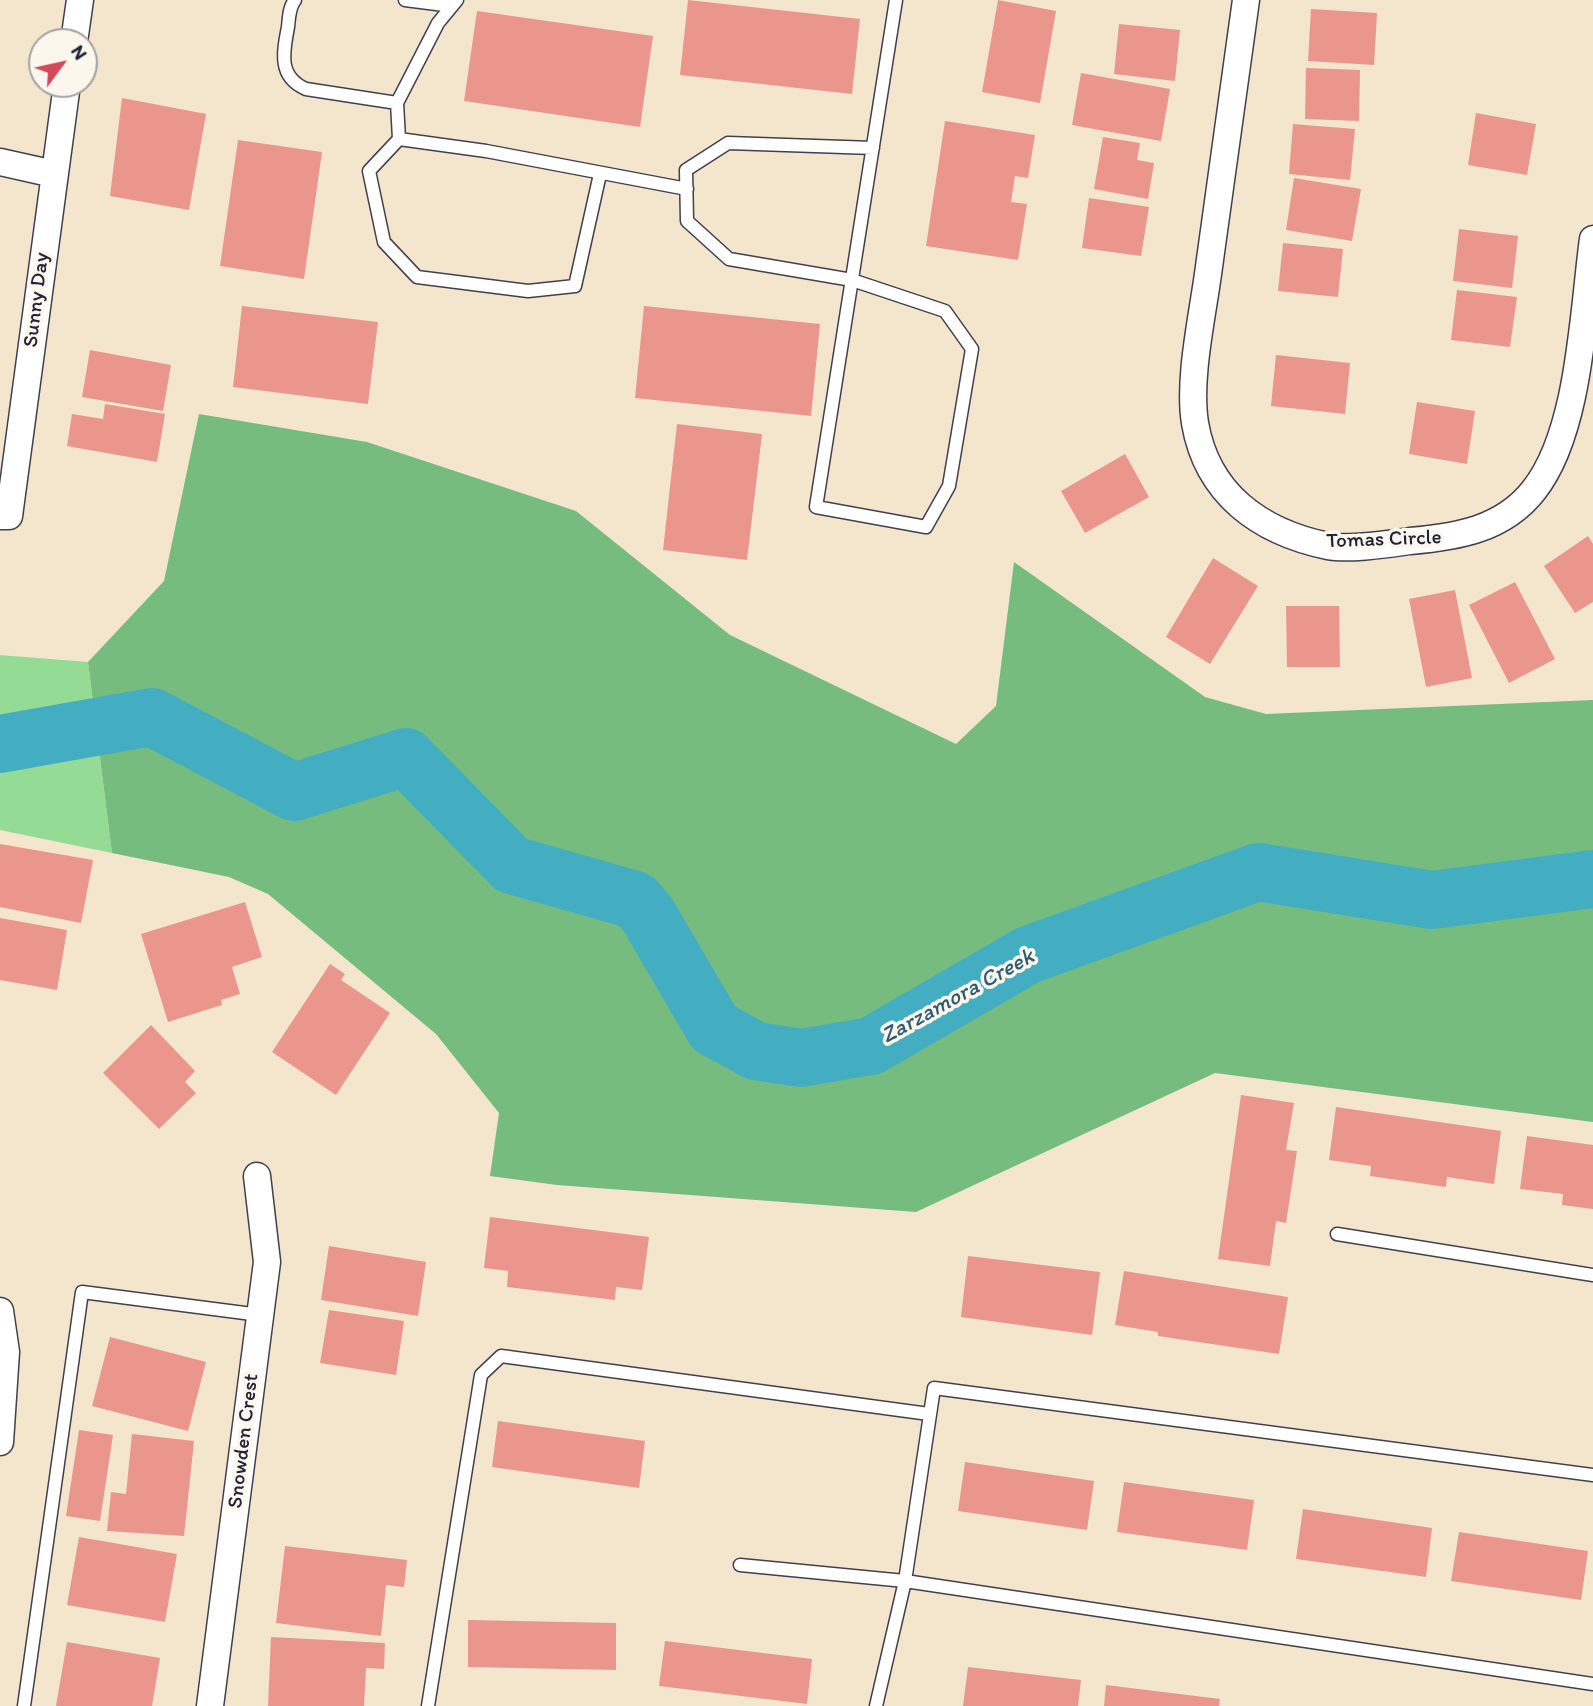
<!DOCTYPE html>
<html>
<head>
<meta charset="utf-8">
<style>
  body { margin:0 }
  #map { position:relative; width:1593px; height:1706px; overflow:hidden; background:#f3e6cc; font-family:Itim,sans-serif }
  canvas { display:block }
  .north { position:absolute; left:28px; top:28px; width:70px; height:70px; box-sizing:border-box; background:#fbf7ec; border:2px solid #a4a2a5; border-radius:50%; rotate:57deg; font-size:19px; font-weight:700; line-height:28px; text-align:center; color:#22223b }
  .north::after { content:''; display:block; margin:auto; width:24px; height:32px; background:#d1495b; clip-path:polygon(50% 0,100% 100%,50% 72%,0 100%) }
</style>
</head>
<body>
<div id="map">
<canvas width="1593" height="1706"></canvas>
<div class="north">N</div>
</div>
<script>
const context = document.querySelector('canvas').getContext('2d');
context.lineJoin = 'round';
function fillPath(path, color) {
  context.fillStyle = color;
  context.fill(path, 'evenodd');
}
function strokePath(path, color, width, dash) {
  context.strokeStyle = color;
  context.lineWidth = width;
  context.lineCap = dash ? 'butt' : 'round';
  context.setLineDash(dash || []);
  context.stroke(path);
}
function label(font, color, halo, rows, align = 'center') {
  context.font = font + ' Itim,sans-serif';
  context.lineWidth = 7;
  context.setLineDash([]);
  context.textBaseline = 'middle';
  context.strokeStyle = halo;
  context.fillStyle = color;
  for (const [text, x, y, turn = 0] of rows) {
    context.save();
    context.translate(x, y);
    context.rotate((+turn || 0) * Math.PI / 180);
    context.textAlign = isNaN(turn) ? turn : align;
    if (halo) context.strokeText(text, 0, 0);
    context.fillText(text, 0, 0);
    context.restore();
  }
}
fillPath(new Path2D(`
  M0,655L88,662L112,853L0,830Z`), '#94dc96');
fillPath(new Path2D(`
  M199,414L367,442L576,511L730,635L956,744L996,706L1014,562L1205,697L1266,714L1593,700V1122L1215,1073L916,1212L557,1185L490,1176L499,1113L436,1034L268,894L229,877L112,853L88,662L164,581Z`), '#77bc7f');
strokePath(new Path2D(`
  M0,744L152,717L294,792L406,757L512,865L635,900L648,915L714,1028L756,1051L801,1058L871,1046L1028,955L1258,872L1432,900L1593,879`), '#43aec1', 58);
fillPath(new Path2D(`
  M688,0L860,19L852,94L680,75Z
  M998,0L1056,11L1040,103L982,92Z
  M1311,9L1377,13L1374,65L1308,61Z
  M477,11L653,36L640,127L464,101Z
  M1119,24L1180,30L1175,81L1114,74Z
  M1306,68L1360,70L1359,121L1305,119Z
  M1081,73L1170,89L1161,141L1072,125Z
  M122,98L206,114L189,210L110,196Z
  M1476,113L1536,124L1527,175L1468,165Z
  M945,121L1035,135L1028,178L1015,176L1011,202L1027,204L1018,260L926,246Z
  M1293,124L1355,129L1350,180L1289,174Z
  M1103,137L1140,143L1137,160L1154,163L1148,199L1094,189Z
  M238,140L322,152L304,279L220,266Z
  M1294,178L1361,189L1352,241L1286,230Z
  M1089,198L1149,207L1141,256L1082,248Z
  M1459,229L1518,236L1512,288L1453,281Z
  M1283,243L1343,249L1338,297L1278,291Z
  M1457,290L1517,297L1510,347L1451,340Z
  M242,306L378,322L368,404L233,387Z
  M644,306L820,324L811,416L635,398Z
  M90,350L171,365L163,411L82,397Z
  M1276,355L1350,363L1345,414L1271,406Z
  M1417,402L1475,411L1467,464L1409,454Z
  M105,404L165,414L157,462L67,446L72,414L103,419Z
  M677,424L762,434L747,560L663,550Z
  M1125,454L1149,497L1085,533L1061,491Z
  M1588,536L1593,544V602L1575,613L1544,566Z
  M1213,558L1258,586L1210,664L1166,637Z
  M1515,582L1555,659L1509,683L1469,605Z
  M1455,590L1472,678L1426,687L1409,599Z
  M1286,606H1339L1340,667H1287Z
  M0,844L93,860L81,923L0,907Z
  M245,902L262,957L232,967L240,994L221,1000L222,1005L168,1022L141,934Z
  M0,918L67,930L57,990L0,980Z
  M330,964L345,974L341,980L390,1013L336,1095L272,1052Z
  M151,1025L195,1071L185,1082L196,1093L159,1129L103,1073Z
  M1241,1095L1294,1103L1286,1150L1297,1151L1286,1223L1276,1221L1270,1266L1218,1259Z
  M1336,1107L1501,1131L1494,1184L1447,1177L1446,1187L1370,1176L1371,1166L1329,1160Z
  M1527,1136L1593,1145V1209L1562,1205L1563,1194L1520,1189Z
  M490,1217L649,1237L642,1290L616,1287L615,1300L507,1287L508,1271L484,1268Z
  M329,1246L426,1262L418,1316L321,1300Z
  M968,1256L1100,1272L1092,1335L961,1317Z
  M1124,1271L1288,1297L1279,1354L1158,1336V1332L1115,1325Z
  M329,1310L404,1321L396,1375L320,1363Z
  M110,1337L206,1362L188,1431L92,1406Z
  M498,1421L645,1441L639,1488L492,1467Z
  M79,1430L113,1435L100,1521L66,1516Z
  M132,1434L194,1441L184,1536L107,1531L111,1492L126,1494Z
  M965,1462L1094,1481L1087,1530L958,1511Z
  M1124,1482L1254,1500L1247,1550L1117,1532Z
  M1303,1509L1432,1528L1426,1577L1296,1559Z
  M1459,1532L1588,1551L1581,1600L1451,1581Z
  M79,1537L177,1554L165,1622L67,1605Z
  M285,1546L407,1560L404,1587L386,1585L381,1636L276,1623Z
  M468,1620L616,1623V1670L468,1667Z
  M271,1637L385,1643L384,1669L366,1668L364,1706H268Z
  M665,1641L812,1659L807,1704L659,1686Z
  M67,1642L160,1658L152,1706H56Z
  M968,1667L1081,1680L1078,1706H963Z
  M1106,1685L1220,1699L1219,1706H1104Z`), '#eb968d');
const lane = new Path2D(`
  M295,0C289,7 289,18 288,27C283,53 278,77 306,89L397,103
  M405,0L452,6
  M399,139L397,103L438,23L457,0
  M873,148L728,143L686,170L687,221L729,259L852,280L945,311L972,349L949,486L926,527L816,507L896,0
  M600,174L575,286L528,291L417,277L384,242L369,171L399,139L486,151L687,189
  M1337,1234L1593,1275
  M740,1565L905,1581L1593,1684
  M24,1706L82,1292L260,1315
  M428,1706L481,1375L501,1356L929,1414
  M876,1706L905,1581L934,1388L1593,1475`);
const street = new Path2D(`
  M1246,0C1233,91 1221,183 1208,274C1202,318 1188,380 1195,423C1207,494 1260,532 1328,546C1349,550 1388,544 1410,541C1456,537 1503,530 1534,490C1580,432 1583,312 1593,239
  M74,42L80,0
  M0,162L54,174
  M0,516H9L67,84
  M0,1311L6,1352L0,1442
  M210,1706L267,1262L257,1176`);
strokePath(lane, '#413f51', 15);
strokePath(street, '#413f51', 29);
strokePath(lane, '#fff', 12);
strokePath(street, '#fff', 26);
label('21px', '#22223b', '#fbf7ec', [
  ["Sunny Day",37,300,-83],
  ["Tomas Circle",1384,540,-2],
  ["Snowden Crest",244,1441,-83]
]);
label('italic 23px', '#2f5a71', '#fbf7ec', [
  ["Zarzamora Creek",958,997,-29]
]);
</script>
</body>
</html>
